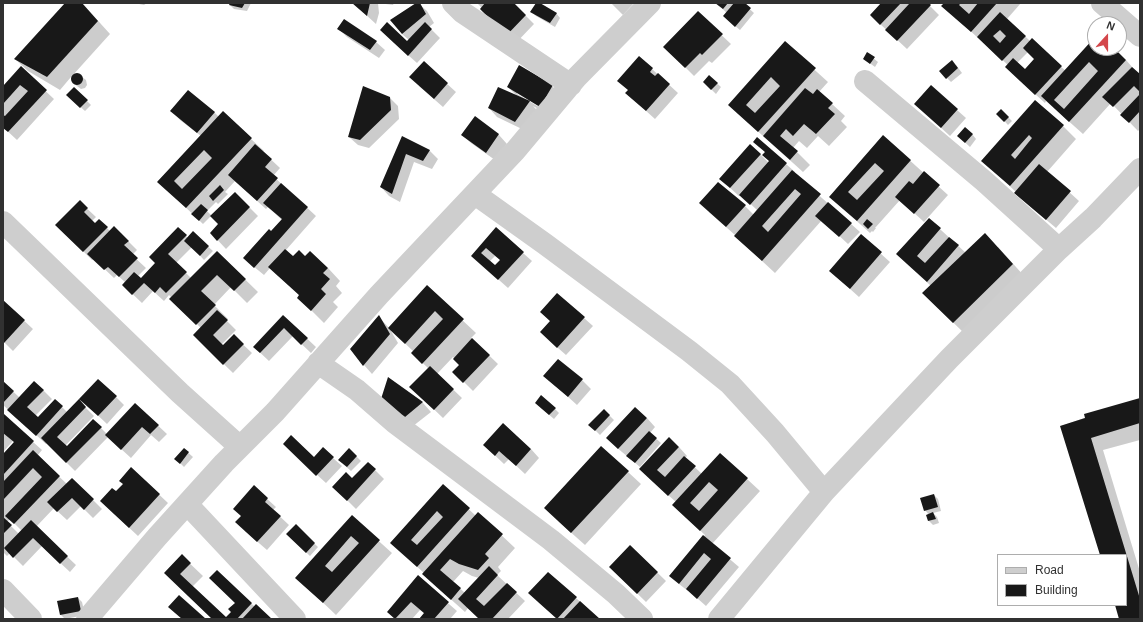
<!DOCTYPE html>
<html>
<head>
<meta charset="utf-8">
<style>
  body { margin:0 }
  #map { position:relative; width:1143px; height:622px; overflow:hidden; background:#fff; font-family:Helvetica,sans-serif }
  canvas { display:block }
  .frame { position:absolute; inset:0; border:4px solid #313131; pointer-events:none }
  .legend { position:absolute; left:997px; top:554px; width:130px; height:52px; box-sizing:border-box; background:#fff; border:1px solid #adadad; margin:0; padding:5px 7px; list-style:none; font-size:12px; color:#313131 }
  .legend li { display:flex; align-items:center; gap:8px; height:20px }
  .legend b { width:20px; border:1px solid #adadad }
  .north { position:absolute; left:1087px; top:16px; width:40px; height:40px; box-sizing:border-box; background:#fff; border:1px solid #adadad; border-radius:50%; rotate:21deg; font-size:11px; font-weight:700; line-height:16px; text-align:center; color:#313131 }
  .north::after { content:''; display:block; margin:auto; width:14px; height:18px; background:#d4474b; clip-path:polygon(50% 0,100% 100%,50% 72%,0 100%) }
</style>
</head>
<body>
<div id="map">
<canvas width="1143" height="622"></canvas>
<div class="frame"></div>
<ul class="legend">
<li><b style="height:5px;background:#cecece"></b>Road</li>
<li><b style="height:11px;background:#181818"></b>Building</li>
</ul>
<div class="north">N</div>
</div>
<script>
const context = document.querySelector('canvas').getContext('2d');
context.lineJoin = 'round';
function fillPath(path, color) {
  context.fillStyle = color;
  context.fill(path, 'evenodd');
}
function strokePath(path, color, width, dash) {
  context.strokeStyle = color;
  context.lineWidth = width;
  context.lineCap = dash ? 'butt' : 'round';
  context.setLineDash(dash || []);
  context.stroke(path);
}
fillPath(new Path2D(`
  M66,3H82L110,34L73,75L78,74L86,80L87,85L85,88L81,89L73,83L71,77L60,90L28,71L15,59Z
  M138,3H147L144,5L139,4Z
  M231,3H251L247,11L234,9L230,5Z
  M353,3H394L393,5L378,3L379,13L376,24Z
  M418,3L427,11L434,23L429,27L440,38L417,63L390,39L407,42L409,40L402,34Z
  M477,3H513L534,24L513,46L482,8Z
  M537,3L556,13L560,18L555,27L536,16L532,12Z
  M611,3H634L623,15Z
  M716,3H743L754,13L740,30L728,20L727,13Z
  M882,3H927L939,15L907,49L879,23Z
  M945,3H1021L1007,19L1030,41L1066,71L1095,38V48H1112L1126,60L1140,76V129L1138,131L1111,103L1083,134L1046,101L1045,103L1015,76L1008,65L956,18ZM1028,52L1035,59L1025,70L1017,63Z
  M698,13L731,44L712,63L709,61L694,76L665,47Z
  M339,29L376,42L385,50L379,58L347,37Z
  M785,43L828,82L819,92L845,116L841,121L847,127L829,146L818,136L807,148L799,141L793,148L810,165L803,172L742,117L729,105Z
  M868,54L878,62L875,67L864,59Z
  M424,63L456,92L443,107L419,86Z
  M956,65L962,73L951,82L947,78Z
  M21,68L54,99L17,140L3,127V88Z
  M652,69L678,93L655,119L626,93Z
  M709,76L721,87L716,94L704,82Z
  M552,86L561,95L549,115L533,106L538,111L524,130L497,117L489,108L518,97L508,87ZM517,92L545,108L544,110L517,94Z
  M74,88L91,105L85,111L67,95Z
  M389,97L398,106L399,119L369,148L358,145L349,137Z
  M1036,102L1063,126L1076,139L1047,172L1079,201L1056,228L1024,201L1016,192L983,161Z
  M915,104L957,110L966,118L950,136Z
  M1001,110L1012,121L1008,125L998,114Z
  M172,111L214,112L219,117L251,139L264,151L263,152L280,168L273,176L316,216L286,250L293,257L305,258L328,268L340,281L336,286L342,293L333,302L338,307L324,323L311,310L300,296L270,268L264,275L253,266L271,232L282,220L268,207L266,209L235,181L225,192L228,194L218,204L216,202L207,211L212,216L235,193L258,216L226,249L211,233L219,224L211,216L203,224L158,181L201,136L180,120Z
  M475,118L499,135L507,144L495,160L471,143L462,135Z
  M972,134L976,139L970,147L958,136Z
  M884,137L948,195L924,222L900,200L875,228H876L873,232L872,231L870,233L830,197Z
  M402,138L429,150L438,159L432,169L414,162L400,202L389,196L381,187Z
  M757,138L786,164L795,172L794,173L860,232L848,244L822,220L775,273L748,248L735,235L709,212L745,206L754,215L757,210L741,195L739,196L729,187L760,154L769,163L770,161Z
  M80,202L96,217L92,221L95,224L99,220L110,231L114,227L137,250L132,255L146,268L138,276L141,279L156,263L178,228L188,238L193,233L213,251L204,260L192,247L176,263L191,278L217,252L258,292L247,303L231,287L214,305L228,319L226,320L236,330L221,345L223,347L234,336L252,353L233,373L194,335L201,328L171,299L172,298L169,295L164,301L153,291L142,303L123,285L125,282L117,275L114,278L94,259L92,260L57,225Z
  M929,219L966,253L998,247L1025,277L966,335L923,293L931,286L906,263Z
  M496,229L532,261L508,288L472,256ZM495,256L501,260L495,267L490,261Z
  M861,236L890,262L859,297L830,271Z
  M427,287L476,333L471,338L498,364L473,391L454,372L461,365L453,357L437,374L462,398L443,418L419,395L428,368L412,353L414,352L391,330V331L398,343L372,374L364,365L351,349L379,317L389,328Z
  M3,301L33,329L13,351L3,341Z
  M541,312L584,318L593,326L566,355L550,341L551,322Z
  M283,316L316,347L311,353L293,336L269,361L254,347Z
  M545,376L582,380L591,389L577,405Z
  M388,379L423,403L431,412L408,430Z
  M3,382L20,398L43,390L52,399L35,416L38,419L55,400L67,412L79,401L94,416L65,446L67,448L93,420L107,434L135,404L167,434L159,442L151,435L131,458L108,437L75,471L47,443L46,444L3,405Z
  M116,397L124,405L107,424L89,407Z
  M1140,399V440L1103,450L1140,572V619H1120L1116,605H1126V555H1101L1061,426Z
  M540,407L555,409L559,413L554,419Z
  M604,410L614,420L600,435L594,429Z
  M3,416H4L42,450L37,456L67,484L72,479L102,509L93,518L81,506L67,520L54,508L36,527L76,565L70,572L42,546L23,566L10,553L7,556L3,552L4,483L3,455L14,442L13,441L3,452ZM10,519L22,531L19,534L7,522Z
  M647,418L655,427L650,433L661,443L640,467L616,447Z
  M484,445L531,449L539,458L525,474L509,459L504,464Z
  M679,447L687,456L685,458L702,474L747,479L760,491L712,544L739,567L706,606L689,591H688L679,584L671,576L705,535L673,505L676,502L649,478Z
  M184,449L193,457L184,467L180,463Z
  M349,449L361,461L351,471L343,464Z
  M293,453L314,458H333L342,466L326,483Z
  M368,463L384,479L356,509L342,495L352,479Z
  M131,468L168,503L138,536L110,510L116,493L124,484Z
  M628,472L641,484L585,545L558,521Z
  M443,485L476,516L478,513L515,548L498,567L501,571L497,575L525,601L508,619H480L468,608L465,612L436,586L424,573L391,543ZM463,571L472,576L479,578L465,593L453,582Z
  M254,487L276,507L273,510L289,525L267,550L245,531L242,516Z
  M934,495L938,499L941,511L933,513L937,517L939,523L933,525L929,521L927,516L929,515L925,510Z
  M352,517L392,553L336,615L297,578Z
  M296,526L318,547L310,556L287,534Z
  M630,546L666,581L646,602L610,567Z
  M182,556L203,576L192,587L226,619L232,612L236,603L217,571L255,607L271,619H213L178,586Z
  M418,577L457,611L450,619H420L425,614L420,610L412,619H395L388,612Z
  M78,598L82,602L85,615L65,619L61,615L58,602Z
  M576,598L599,619H558L538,602Z`), '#0003');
fillPath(new Path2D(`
  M65,3H82L98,21L47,77L14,59Z
  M230,3H245L242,8L229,5Z
  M352,3H370L367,16Z
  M416,3H420L426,14L402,34L390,20Z
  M485,3H514L526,15L504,38L492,21L480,9Z
  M536,3H540L557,13L550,23L530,12Z
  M715,3H728L723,9Z
  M734,3H745L751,8L735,27L723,16Z
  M881,3H901L880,25L870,15Z
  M908,3H929L931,5L897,41L885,30L909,4Z
  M944,3H961L959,5L969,14L978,3H997L971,32L941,6Z
  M698,11L723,34L702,55L700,53L685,68L663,47Z
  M1000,12L1026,36L1002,61L977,37ZM1000,30L1006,36L1000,43L993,36Z
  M344,19L377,41L370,50L337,29Z
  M387,22L407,41L425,22L432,29L408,56L380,30Z
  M1095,37V48H1114L1126,60L1069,122L1041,96ZM1089,62L1098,71L1064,109L1054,100Z
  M1032,38L1062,66L1035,95L1005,67L1013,58L1025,69L1034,59L1023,48Z
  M785,41L816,68L758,132L728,105ZM771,77L780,86L755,113L746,105Z
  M867,52L875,57L870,64L863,59Z
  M639,56L653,68L650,72L655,76L658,73L670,84L646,111L625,93L628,90L617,81Z
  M952,60L958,68L946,79L939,71Z
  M424,61L448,83L434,99L409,77Z
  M519,65L553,85L540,107L507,87Z
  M21,66L47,90L8,132L3,128V115L5,116L28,91L20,85L3,104V86Z
  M1132,67L1140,74V92L1134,86L1113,107L1102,97Z
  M71 79a6 6 0 1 1 12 0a6 6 0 1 1-12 0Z
  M709,75L718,83L711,90L703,82Z
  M931,85L958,109L941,128L914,104Z
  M363,86L390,97L391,110L360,140L348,137Z
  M74,87L88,100L80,108L66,95Z
  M498,87L530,101L515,122L488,108Z
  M805,88L813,94L817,89L833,103L828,108L835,114L816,134L804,124L793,136L786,129L780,136L798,151L790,160L763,136Z
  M188,90L215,112L197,133L170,111Z
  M1140,94V111L1129,123L1120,115Z
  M1035,100L1064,125L1010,186L981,161ZM1029,135L1032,138L1015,159L1011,155Z
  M1001,109L1009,117L1004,122L996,114Z
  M223,111L252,138L186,208L157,182ZM204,150L212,158L182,189L174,181Z
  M475,116L499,134L486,153L461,135Z
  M965,127L973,134L965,143L957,136Z
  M883,135L911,160L857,221L829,197ZM875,163L884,171L857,200L848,192Z
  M402,136L430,150L423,161L406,154L392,194L380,187Z
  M757,137L787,163L750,205L739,195L769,161L762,155L765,152L753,142Z
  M255,144L272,159L265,167L278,178L257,201L228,175Z
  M750,144L761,154L730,188L719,179Z
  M1039,164L1071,191L1046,220L1014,193Z
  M792,170L821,194L762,261L734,236ZM795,189L801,194L768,232L762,226Z
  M924,171L940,185L914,214L895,197L909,181L913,184Z
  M718,182L746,205L726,227L699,203Z
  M281,183L308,207L254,268L243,258L269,229L271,231L282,219L263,203Z
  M220,185L224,190L213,201L209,196Z
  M235,192L250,207L217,241L210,233L218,224L210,216Z
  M80,200L88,208L84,212L95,223L99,219L108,227L83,252L55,225Z
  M828,202L852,223L839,237L815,216Z
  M201,204L208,210L199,221L191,214Z
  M929,218L941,228L917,256L925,263L949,237L959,245L927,282L896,254Z
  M867,219L873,224L868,229L863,224Z
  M114,226L129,241L124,245L138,258L119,277L108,267L104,270L87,254Z
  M178,227L187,235L168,254L187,272L166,293L160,287L155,293L144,283L132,295L122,285L134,272L141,278L155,263L149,257Z
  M496,227L524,252L498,280L471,256ZM486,248L500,260L495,265L481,253Z
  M193,231L209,246L200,256L184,241Z
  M985,233L1013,264L953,323L922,293Z
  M861,234L882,252L850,289L829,271Z
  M285,249L293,256L299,250L305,256L310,251L328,268L323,273L330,279L321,289L326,294L311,311L297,298L299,295L268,267Z
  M217,251L246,279L234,291L217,275L201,291L216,305L196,325L169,299Z
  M427,285L464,319L422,364L411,353L443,319L435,311L405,344L388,328Z
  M557,293L585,317L557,348L540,332L550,321L540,312Z
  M3,300L25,320L4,343L3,342Z
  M217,310L228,320L213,335L223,345L234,334L244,344L223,365L193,335Z
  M283,315L308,338L301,345L284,328L260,353L253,347Z
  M379,315L390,334L363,366L350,349Z
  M472,338L490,355L463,383L452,372L459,365L453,359Z
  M558,359L583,379L568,397L543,376Z
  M430,366L454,389L434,410L409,387Z
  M388,377L423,402L399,422L381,399Z
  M98,379L117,396L98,416L79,399Z
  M3,381L14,391L3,403Z
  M34,381L44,390L27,407L38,417L55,399L63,406L36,436L7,410Z
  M541,395L556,408L549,415L535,403Z
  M1140,398V423L1091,438L1140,599V619H1119L1115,605H1126V555H1100L1060,426L1085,418L1084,414Z
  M79,399L86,407L57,437L67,446L93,419L102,427L66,463L41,438Z
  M135,403L159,425L150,434L142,427L121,450L105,435Z
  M635,407L647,418L618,449L606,438Z
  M604,409L610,415L595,431L588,425Z
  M4,414L34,441L3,475V454L14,442L3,433Z
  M503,423L531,449L516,466L499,451L495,456L483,445Z
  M649,431L657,438L635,463L626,456Z
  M291,435L314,457L323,447L334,457L316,476L283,444Z
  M669,437L679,447L657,470L665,477L684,456L696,466L668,496L639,469Z
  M601,446L629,471L571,533L544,508Z
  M184,448L189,452L180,464L174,459Z
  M349,448L357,456L347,467L338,460Z
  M33,450L60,476L14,524L5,516L42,477L33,468L3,500V482Z
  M720,453L748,478L700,531L672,505ZM709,482L718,490L699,511L690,503Z
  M368,462L376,469L347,501L332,487L346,472L352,478Z
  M131,467L160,494L129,528L100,501L112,488L116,491L123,484L119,481Z
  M72,478L94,499L84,510L72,498L57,512L47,502Z
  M443,484L470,508L417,567L390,543ZM437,511L443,517L417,545L411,540Z
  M254,485L268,498L265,502L281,516L257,542L235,522L241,516L233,509Z
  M934,494L938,507L924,511L920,498Z
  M478,512L503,534L485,554L489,558L478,570L459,564L450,559L440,570L461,588L451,600L422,574Z
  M933,512L936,519L928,521L926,515Z
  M352,515L380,540L323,603L295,578ZM351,536L359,543L332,572L325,566Z
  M3,517L12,525L3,534Z
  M31,520L68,556L60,564L33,538L13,558L4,548Z
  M296,524L315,543L306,553L286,534Z
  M703,535L731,558L697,599L686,589L711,559L704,553L679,584L669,576Z
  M630,545L658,572L637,594L609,567Z
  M182,554L191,563L180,574L226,617L231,612L228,609L235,603L209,578L217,570L252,603L237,619H212L164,573Z
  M489,566L498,575L476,599L484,606L507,583L517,592L492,619H479L458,599Z
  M548,572L577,597L557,619L528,593Z
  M418,575L449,602L434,619H419L424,613L411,602L395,619L387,612Z
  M179,595L206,619H182L168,607Z
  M78,597L81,611L60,615L57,601Z
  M580,601L600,619H563Z
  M256,604L272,619H242Z`), '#181818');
strokePath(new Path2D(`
  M453,3L462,12L571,85
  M1102,3L1140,36
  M865,81L984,181L1059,249
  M475,194L545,244L689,351L730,384L775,433L824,492
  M3,222L180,393L240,447
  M318,363L357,390L395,423L551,540L616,594L642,619
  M187,504L295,619
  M3,590L31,619
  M87,619L157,537L224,463L275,412L379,295L515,151L577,77L650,3
  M719,619L824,492L949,359L1059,249L1093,218L1140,169`), '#cecece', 22);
</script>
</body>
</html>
